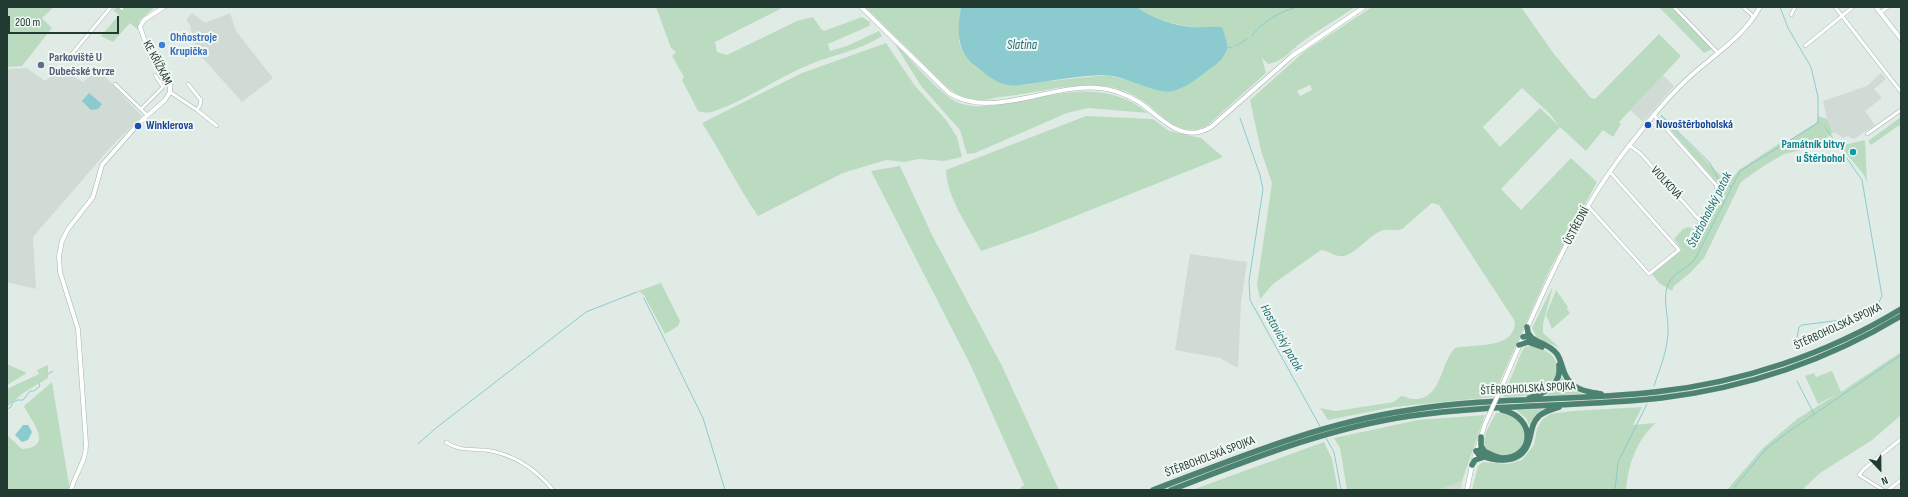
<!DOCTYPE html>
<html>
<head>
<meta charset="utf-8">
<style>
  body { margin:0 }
  #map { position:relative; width:1908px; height:497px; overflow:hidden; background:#e1ebe6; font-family:"Sofia Sans Condensed",sans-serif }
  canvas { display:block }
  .frame { position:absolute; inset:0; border:8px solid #223b32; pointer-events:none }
  .north { position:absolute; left:1860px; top:449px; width:40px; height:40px; -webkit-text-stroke:3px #f1f8f4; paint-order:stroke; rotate:158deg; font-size:11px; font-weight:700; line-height:16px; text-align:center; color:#223b32 }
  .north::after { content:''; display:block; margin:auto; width:14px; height:18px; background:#223b32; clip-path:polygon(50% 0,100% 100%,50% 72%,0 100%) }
  .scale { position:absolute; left:8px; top:16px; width:111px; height:18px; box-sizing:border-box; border:2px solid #223b32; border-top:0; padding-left:5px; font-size:12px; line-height:14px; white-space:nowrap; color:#223b32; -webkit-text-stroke:3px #f1f8f4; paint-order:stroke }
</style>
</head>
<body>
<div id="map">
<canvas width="1908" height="497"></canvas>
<div class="frame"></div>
<div class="north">N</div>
<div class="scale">200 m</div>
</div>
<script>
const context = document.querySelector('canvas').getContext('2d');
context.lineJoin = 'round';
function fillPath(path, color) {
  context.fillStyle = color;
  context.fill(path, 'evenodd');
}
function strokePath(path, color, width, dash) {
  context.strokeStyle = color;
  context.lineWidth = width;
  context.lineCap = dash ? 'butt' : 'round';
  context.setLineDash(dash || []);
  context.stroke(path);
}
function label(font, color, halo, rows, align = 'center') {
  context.font = font + ' "Sofia Sans Condensed",sans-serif';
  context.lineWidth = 4;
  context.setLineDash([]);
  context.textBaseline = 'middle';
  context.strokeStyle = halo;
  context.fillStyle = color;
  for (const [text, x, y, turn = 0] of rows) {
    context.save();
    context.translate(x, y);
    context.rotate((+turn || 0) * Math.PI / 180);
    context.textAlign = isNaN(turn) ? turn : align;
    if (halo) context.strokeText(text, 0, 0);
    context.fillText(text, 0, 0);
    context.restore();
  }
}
fillPath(new Path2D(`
  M192,13L205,23L230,13L236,31L272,77V79L242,102L192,46L195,43L189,35L192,33L190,25L186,20Z
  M27,68L45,81L56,72L72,73L76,78L83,82L98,69L142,116L109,149L33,237L36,289L7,282V69Z
  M1881,73L1886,79L1874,89L1882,98L1865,111L1875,125L1854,139L1848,136L1843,138L1836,133H1833L1827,119L1823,101L1867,86Z
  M1663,75L1674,86L1643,122L1630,110Z
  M1190,254L1247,262L1241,303L1238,368L1220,358L1175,350Z
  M1462,481L1461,490H1439Z`), '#cfdbd4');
fillPath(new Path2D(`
  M7,7H54L42,18L52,28L22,66L7,67Z
  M118,7L121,10L125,7H155L139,21L138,30L130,23L113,42L101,36L119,15L113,10Z
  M656,7H784L715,42L717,52L727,55L797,21L813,17L822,30L824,31L862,17L870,22L869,26L828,44L830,51L847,46L879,31L882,36C861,50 835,54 811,64C778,77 749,99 715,111C709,113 704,113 698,111L682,80L684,77L672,56L676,52L671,48Z
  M865,7H961L959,42L962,49L974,66L1000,83L1013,85H1028L1040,82L1107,75L1137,82L1153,89H1179L1197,78L1225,56L1227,43L1219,27C1191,29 1160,24 1137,7H1355C1338,19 1319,29 1302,42C1291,50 1283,62 1268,64L1262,58L1266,73L1208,125C1178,141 1163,113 1140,99C1129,92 1116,87 1103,86C1069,82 1034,94 1000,97C993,98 983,101 976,100C965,99 957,95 948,88Z
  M1372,7H1521L1554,54L1591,98L1595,99L1659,34L1681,56L1619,122L1621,124L1613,137L1603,130L1586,151L1560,127L1501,189L1521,210L1571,158L1597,182L1550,269L1493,397L1394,407L1328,420L1320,408L1336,411L1394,402L1401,396C1405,396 1409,399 1413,399C1442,401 1440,363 1455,348C1474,344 1511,349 1515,325L1514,320L1439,205L1432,203L1402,229C1395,232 1388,228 1381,231C1369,235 1352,259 1339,256C1332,255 1329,251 1321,250L1273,284L1260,299L1257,285L1272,183L1261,151L1250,100L1305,51ZM1310,85L1312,90L1300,96L1297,91ZM1522,88L1550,114L1559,126L1540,108L1500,147L1483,127Z
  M1659,7H1671L1712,49L1704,53Z
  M893,41C908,56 938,93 957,102C972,109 992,106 1008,103C1058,94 1105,78 1148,113L1088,108L1067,113L975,153L967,154L960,130L921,86Z
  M886,43L915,86L946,120L957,137L962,157L944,161L919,159L904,162L886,160L843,173L758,216C737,186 722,153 702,123L802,73Z
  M1086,116L1153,119L1169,131L1201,138L1223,157L1033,233L981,251C968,226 947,198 946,170Z
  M1662,116L1727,182H1729L1739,170L1780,143L1782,145L1817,122L1818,116L1827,119L1833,133L1810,150H1801L1784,154L1762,167L1741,182L1704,258L1689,274L1674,286L1672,291L1659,283L1652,274L1682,250L1674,239L1683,229L1689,227L1703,233L1720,202L1717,199L1720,193L1719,185L1660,118Z
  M1901,117V124L1871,145L1868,141Z
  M1865,140L1867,183L1864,175L1840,146Z
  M900,166L932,235L1002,366L1059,490H1020L1021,487L1024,485L971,366L871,171Z
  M661,283L680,321L678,326L665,334L644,295L638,291Z
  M1553,286L1543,324V333L1560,348L1537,338L1532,328Z
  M1556,290L1568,307L1567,309L1570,313L1552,329L1546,315Z
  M1901,312V313C1823,358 1741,385 1652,396L1653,395L1767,371Z
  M1532,346C1538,348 1544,349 1549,353C1563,363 1557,384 1543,391C1530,397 1516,396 1503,397L1522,351L1525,347Z
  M1901,352V415L1872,440L1820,473L1802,490H1727L1763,448L1797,419L1837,394L1818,404L1805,376L1814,373L1816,377L1832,371L1841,392Z
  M7,364L27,373L7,385Z
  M48,365V378L23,393L7,407V389L39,374L37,370Z
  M1562,377L1572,389L1582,394L1546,396L1556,388Z
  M52,382L70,490H7V435L22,449C56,447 30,420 24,406Z
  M1490,404L1489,406L1364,422L1329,431L1328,429C1381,416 1435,408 1490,404Z
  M1642,407L1633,425L1656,423C1637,439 1628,465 1626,490H1472L1478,466L1483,462L1508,464L1522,460L1534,445L1537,429L1542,420L1550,414L1573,411Z
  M1542,409L1529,425L1526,418L1516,410Z
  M1496,413C1515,412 1520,419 1525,435C1524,440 1523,446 1519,449C1510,458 1484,458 1484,442C1484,433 1492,421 1496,413Z
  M1485,415L1462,481L1439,490H1347L1340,448L1334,438L1418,420Z
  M1317,432L1318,434L1264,452L1164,490H1159L1248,456Z
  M1324,442L1332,459L1338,490H1192Z`), '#bbdbc0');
fillPath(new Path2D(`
  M961,7H1137C1152,18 1174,26 1193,27C1202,28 1212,26 1221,27L1223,29C1224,34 1226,38 1227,43C1229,57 1216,64 1207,71C1197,79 1185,88 1173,91C1155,95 1124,74 1102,75C1082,76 1061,79 1042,82C1029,84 1013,88 1000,83C993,80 986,74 979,69C956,53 957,32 961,7Z
  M89,93L102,104L98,109L91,110L82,101Z
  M23,425H28L32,432L28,440L22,442L15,435Z`), '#8bcace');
strokePath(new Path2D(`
  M1252,36C1260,23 1281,11 1297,7
  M1236,46L1247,39
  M1227,48L1232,47
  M1661,115L1710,163L1718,179L1731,187
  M1240,118L1260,175L1263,189L1249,281L1250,300L1321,428
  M644,298L703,418L725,490
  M1795,347L1799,327L1802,325L1849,319L1878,304L1882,296L1862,180L1825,127
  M48,374L53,371
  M1797,381L1814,414
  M1654,386C1660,368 1667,352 1668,333C1669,316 1662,300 1668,284C1673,273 1688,268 1695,259L1740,171L1818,123V97L1811,67L1788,28L1780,7
  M7,409L11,407L12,403L17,400H23L30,391H34L40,386L39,383
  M1326,438L1334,452L1341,490
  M418,444L436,428L586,312L637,292
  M1615,490L1618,462L1647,404
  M1732,490L1766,449L1788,432L1901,355`), '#8bcace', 1);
const minor = new Path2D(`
  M121,7L122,9
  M1674,7L1718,53
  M1743,7L1754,17
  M1835,7L1901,92
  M1880,13L1888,7
  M1791,15L1795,7
  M1805,46L1853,7
  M71,55L111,7
  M115,84L147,115
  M188,84L201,100L200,105L197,110
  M170,92L197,110L217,126
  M141,109L163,87L155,75
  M1654,115L1716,185L1717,191L1698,226
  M1867,134L1901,110
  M1629,145L1641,154L1701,222
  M1588,206L1649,274L1679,250L1610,172
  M446,442C458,451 472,449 485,450C514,454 535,468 553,490
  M1883,490L1859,475L1864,469L1901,439
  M1888,490L1901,480`);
const tertiary = new Path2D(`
  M861,7L949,93C990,120 1052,83 1099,88C1113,89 1127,95 1139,102C1161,117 1181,145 1211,127L1292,56L1364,7
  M1876,7L1901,39
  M1502,386C1539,300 1576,209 1637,136C1654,114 1673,91 1694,73C1718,52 1744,36 1760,7
  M71,490C75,474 87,460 86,443L78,329L60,272L59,256L62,241L68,229L93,197L102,165L139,123L165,100L170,92V82L151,58L140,27L144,20L164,7
  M1467,490L1472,465L1485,424`);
const trunk = new Path2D(`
  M1527,327L1528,333L1531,337
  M1523,337C1528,335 1532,338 1537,341C1544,344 1552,347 1557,354C1563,363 1562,374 1570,382C1578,391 1590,392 1601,394
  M1519,345L1528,342L1542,347
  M1529,398C1545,393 1562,385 1559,365
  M1502,410C1538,418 1533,458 1503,458C1495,458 1488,452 1480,450L1476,451L1479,455C1497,462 1522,465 1529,441C1532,432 1531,424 1539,416C1545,411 1552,409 1559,407
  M1481,437V446L1485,452
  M1472,465L1475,460L1484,457
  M1153,490C1237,458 1320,423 1410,410C1491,397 1573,401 1655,392C1741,383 1827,354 1901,309
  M1171,490C1249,460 1327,428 1410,416C1493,404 1578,407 1661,398C1745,388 1828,360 1901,316`);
strokePath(minor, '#a4b3ac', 4);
strokePath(tertiary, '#a4b3ac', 5);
strokePath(trunk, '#c1c8c6', 6);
strokePath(minor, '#fff', 3);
strokePath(tertiary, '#fff', 4);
strokePath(trunk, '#4b8270', 5.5);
const tertiaryBridge = new Path2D(`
  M1485,424L1502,386`);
strokePath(tertiaryBridge, '#a4b3ac', 5, []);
strokePath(tertiaryBridge, '#fff', 4);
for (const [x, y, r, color] of [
  [162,45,4,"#3f7fe0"],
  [41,65,4,"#5c6f8a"],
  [1648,125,4,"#1a4fb4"],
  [138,126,4,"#1a4fb4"],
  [1853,152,4,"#0f9aa8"]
]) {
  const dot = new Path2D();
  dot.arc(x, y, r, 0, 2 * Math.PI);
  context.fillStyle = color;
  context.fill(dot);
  strokePath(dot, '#f1f8f4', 1.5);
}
label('bold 12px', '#366cbe', '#f1f8f4', [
  ["Ohňostroje",170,38],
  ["Krupička",170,52]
], 'left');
label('bold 12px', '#4e5e75', '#f1f8f4', [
  ["Parkoviště U",49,58],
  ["Dubečské tvrze",49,72]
], 'left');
label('12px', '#223b32', '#f1f8f4', [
  ["KE KŘÍŽKÁM",157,63,62],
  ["VIOLKOVÁ",1666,183,48],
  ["ÚSTŘEDNÍ",1577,226,-62],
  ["ŠTĚRBOHOLSKÁ SPOJKA",1838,327,-25],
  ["ŠTĚRBOHOLSKÁ SPOJKA",1528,389,-3],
  ["ŠTĚRBOHOLSKÁ SPOJKA",1210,457,-21]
]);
label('bold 12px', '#164399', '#f1f8f4', [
  ["Novoštěrboholská",1656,125],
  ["Winklerova",146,126]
], 'left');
label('bold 12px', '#0d838f', '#f1f8f4', [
  ["Památník bitvy",1845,145],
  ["u Štěrbohol",1845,159]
], 'right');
label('italic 13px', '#1f6e74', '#f1f8f4', [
  ["Slatina",1022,46],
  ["Štěrboholský potok",1710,210,-63],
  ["Hostavický potok",1281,338,61]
]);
</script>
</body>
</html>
